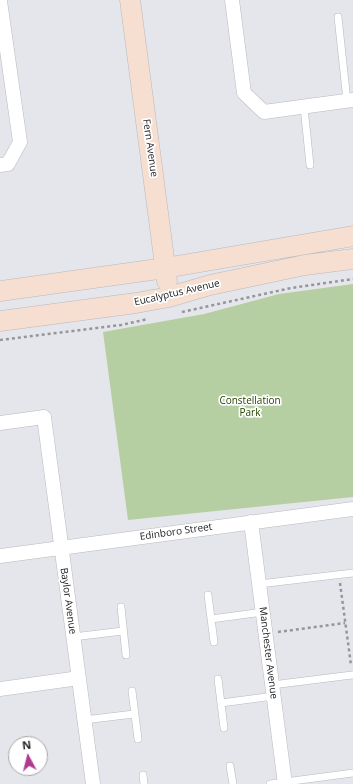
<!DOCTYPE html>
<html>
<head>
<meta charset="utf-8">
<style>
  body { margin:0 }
  #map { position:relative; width:353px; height:784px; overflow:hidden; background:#e5e6eb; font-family:"Open Sans",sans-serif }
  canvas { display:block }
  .north { position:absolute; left:8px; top:736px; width:40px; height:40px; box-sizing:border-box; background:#fff; border:1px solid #a7a7a7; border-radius:50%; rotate:353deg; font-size:11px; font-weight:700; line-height:16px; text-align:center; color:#222224 }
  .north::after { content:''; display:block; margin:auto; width:14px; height:18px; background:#b03a91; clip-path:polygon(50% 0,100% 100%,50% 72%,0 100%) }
</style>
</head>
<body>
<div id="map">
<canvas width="353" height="784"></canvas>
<div class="north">N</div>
</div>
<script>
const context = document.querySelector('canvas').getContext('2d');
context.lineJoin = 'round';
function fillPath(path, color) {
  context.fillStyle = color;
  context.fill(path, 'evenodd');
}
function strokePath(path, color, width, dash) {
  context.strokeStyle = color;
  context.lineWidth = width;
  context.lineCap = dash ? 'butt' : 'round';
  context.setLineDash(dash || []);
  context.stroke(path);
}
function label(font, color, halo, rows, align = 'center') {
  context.font = font + ' "Open Sans",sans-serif';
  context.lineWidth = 3.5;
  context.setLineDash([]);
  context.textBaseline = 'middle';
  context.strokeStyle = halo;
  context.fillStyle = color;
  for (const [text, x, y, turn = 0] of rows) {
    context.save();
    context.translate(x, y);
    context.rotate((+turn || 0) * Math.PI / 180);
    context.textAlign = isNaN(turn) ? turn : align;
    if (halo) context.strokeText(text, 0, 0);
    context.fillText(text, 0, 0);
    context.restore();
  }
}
fillPath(new Path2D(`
  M353,284V497L128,520L103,332L204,314L279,294Z`), '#b6cfa2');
const lane = new Path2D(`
  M338,17L347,101
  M304,107L310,165
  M259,584L353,573
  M208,595L214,642
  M121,607L126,655
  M211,619L263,612
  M73,637L123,631
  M218,679L224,728
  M272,685L352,675
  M132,691L138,739
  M221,703L274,696
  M84,720L134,714
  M230,766L233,784
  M143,775L144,784
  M270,784L353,773`);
const street = new Path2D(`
  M232,0L244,93L264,112L353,100
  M0,1L20,142L8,164L0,165
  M0,423L44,417L93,784
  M251,522L285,784
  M0,556L353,509
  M0,689L79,678`);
const secondary = new Path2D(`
  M130,0L167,281
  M0,291L165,268L353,236
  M0,321L136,303L169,297L210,285L305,265L353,259`);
strokePath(lane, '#b7b9bd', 8);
strokePath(street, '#b7b9bd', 15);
strokePath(secondary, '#b7b9bd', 21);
strokePath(new Path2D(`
  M182,312L291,288L353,279
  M0,340L121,325L148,319
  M340,583L351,665
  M278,632L345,623`), '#959699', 2.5, [3, 3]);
strokePath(lane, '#fff', 7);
strokePath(street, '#fff', 14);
strokePath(secondary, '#f6ded1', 20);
label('10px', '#222224', '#fff', [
  ["Fern Avenue",150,148,82],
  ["Eucalyptus Avenue",177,293,-13],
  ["Edinboro Street",176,532,-8],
  ["Baylor Avenue",68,601,82],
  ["Manchester Avenue",268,653,83]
]);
label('10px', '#254300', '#fff', [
  ["Constellation",250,401],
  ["Park",250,413]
]);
</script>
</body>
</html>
